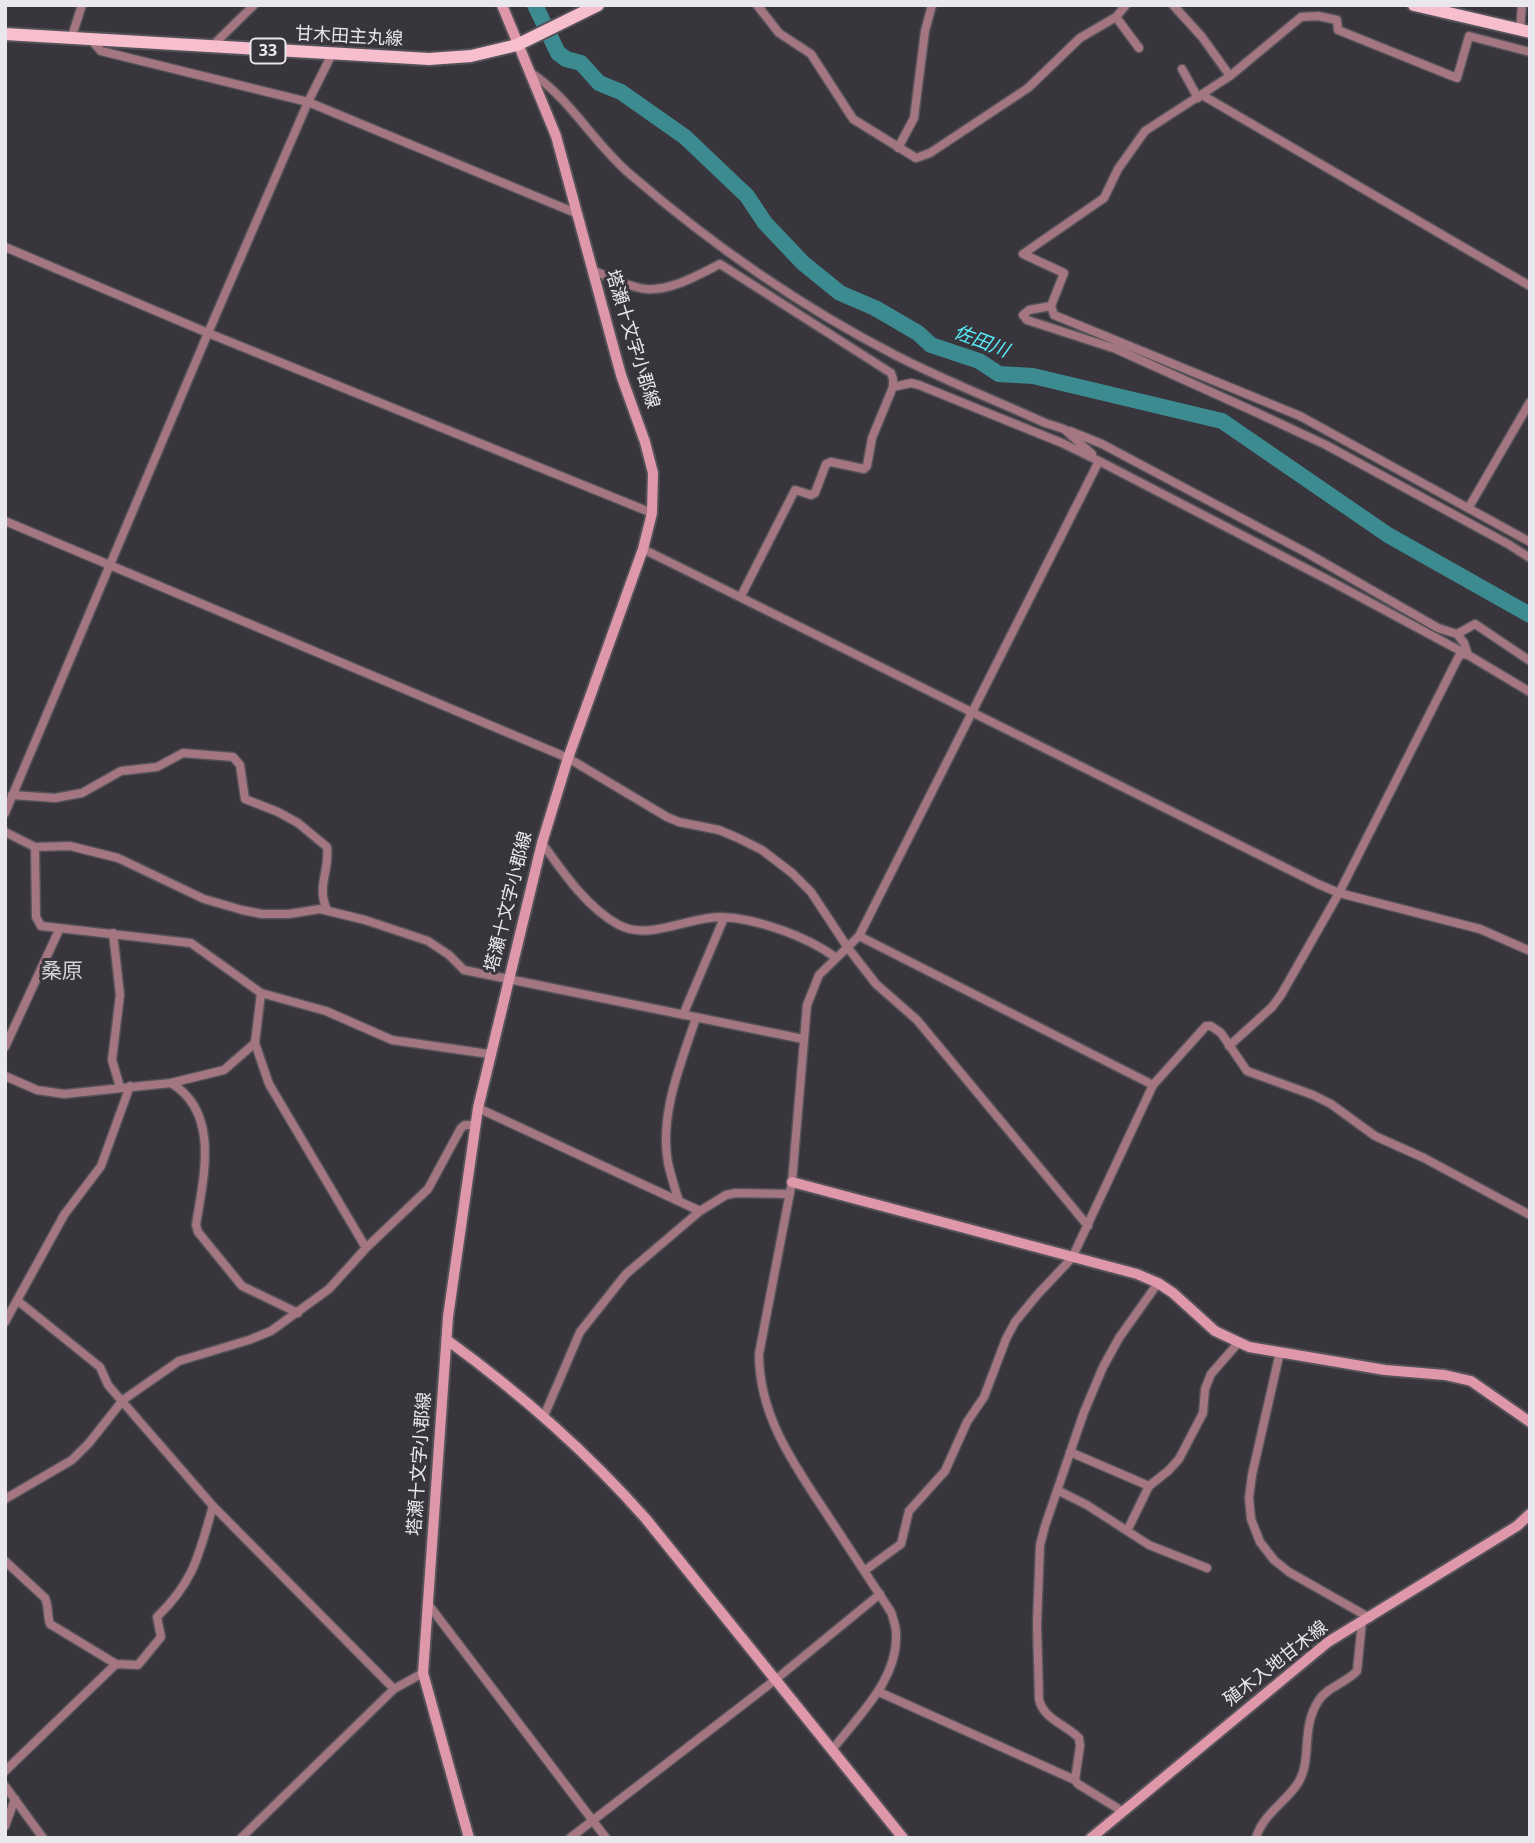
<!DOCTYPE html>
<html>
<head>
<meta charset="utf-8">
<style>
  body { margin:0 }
  #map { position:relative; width:1535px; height:1843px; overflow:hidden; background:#38363c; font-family:"Noto Sans",sans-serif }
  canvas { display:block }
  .frame { position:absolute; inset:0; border:7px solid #e9e8ec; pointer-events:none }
</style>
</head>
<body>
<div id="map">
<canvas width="1535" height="1843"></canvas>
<div class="frame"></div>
</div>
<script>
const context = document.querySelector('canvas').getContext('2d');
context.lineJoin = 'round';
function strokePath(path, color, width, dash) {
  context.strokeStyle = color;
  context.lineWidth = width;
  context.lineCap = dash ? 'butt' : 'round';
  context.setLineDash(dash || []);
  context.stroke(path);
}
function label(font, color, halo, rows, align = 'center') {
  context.font = font + ' "Noto Sans","Noto Sans JP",sans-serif';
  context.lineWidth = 6;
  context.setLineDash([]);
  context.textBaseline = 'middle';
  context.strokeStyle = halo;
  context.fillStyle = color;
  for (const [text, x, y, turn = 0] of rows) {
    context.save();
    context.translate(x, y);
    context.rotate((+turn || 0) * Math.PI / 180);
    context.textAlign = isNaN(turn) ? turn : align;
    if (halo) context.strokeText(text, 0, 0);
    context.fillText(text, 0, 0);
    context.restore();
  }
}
strokePath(new Path2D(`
  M535,5L558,53L566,59L581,63L599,83L621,92L685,137L747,196L765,223L803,263L840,293L875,308L918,333L931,345L979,361L999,374L1033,376L1222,421L1388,535L1530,615`), '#3c8b91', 16);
const street = new Path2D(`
  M757,5L779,33L811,54L853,119L916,158L930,153L1028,88L1080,38L1116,17L1126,5
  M1173,5L1202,37L1230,76
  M1116,17L1139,48
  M1520,30L1522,5
  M71,39L82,5
  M91,40L101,51L308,102L578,214
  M211,47L254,5
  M1530,52L1469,36L1457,78L1338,30L1337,20L1318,16L1301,17L1230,76L1145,131L1118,169L1104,198L1023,254L1064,273L1051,306L1054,315L1300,416L1530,542
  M1182,69L1198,98
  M530,72C571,99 594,144 631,175C711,244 800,306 895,355C943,380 995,400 1045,423L1064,429L1092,454
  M1202,95L1530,286
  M898,148L914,118L925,31L932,5
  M5,247L208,333L652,513
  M592,270C607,276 631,288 646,289C671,291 698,275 720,264L891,373L893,379V387L872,438L867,466L864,469L831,462L826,464L815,493L811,495L795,490L741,596
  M1051,306L1029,310L1023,315L1027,320L1116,349L1251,410L1326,445L1508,544L1530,558
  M893,387L911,383L919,385L1062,443L1099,461L1336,584L1468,655L1530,692
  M1070,431L1102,444L1307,553L1438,628L1457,634L1475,624L1530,661
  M1469,507L1530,402
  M5,521L568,758L667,817L679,822L719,830L738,838L762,850L792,873L811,892L848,948L876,984L917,1020L1088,1226
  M643,549L1318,884L1339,893L1480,929L1530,951
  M1457,634L1464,643L1468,655
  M12,795L55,798L82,793L121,771L157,767L183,753L233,757L240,765L245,799L278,812L298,823L327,847C330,871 316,886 327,910
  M5,813L208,333L308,102L332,54
  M5,832L35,847L70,846L118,858L204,899L242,910L262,914H289L320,909L365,920L428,941L449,955L464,970L803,1039
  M542,843C562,871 587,908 619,925C649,941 688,917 720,917C756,918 806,936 835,957
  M35,847L36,917L41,926L191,943L261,993L326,1011L392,1040L489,1054
  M113,933L120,995L112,1060L120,1087
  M859,936L1153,1085
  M261,993L255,1043L269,1084L366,1248
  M683,1015L724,918
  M1229,1046L1272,1007L1281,995L1339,893L1460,654L1468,655
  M5,1047L59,930
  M5,1076L37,1090L64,1094L171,1083L224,1070L255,1043
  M171,1083C221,1113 203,1179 196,1225L198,1232L242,1286L298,1313
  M478,1108L700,1211
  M679,1201C675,1189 671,1176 668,1163C659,1115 681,1063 696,1018
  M18,1301L100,1367L108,1385L213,1506L394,1689
  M5,1322L64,1215L101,1166L130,1086
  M1280,1352L1252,1475L1249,1498L1251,1519L1260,1542L1274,1560L1289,1572L1370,1618
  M544,1416L580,1332L626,1274L700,1211L726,1195L736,1193L790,1194
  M1070,1452L1149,1486
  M1057,1490L1087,1505L1149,1545L1207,1568
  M5,1499L72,1460L89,1443L123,1400L179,1361L249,1340L271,1331L329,1289L366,1248L428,1189L461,1128L465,1125H475
  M1127,1531L1149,1486L1168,1471L1179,1459L1203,1413L1205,1389L1211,1374L1239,1342
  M5,1561L45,1598C49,1607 47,1615 50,1624L116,1664L138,1665L161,1637L157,1617C195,1580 199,1554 213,1506
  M864,1571L901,1544L909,1511L945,1471L967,1422L984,1397L1006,1339L1015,1322L1038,1294L1072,1258L1153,1085L1206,1026H1211L1221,1033L1247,1071L1313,1095L1331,1104L1375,1136L1424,1158L1530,1215
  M428,1604L606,1838
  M879,1692L1075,1780L1078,1784L1122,1811
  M832,1750C858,1716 899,1679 896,1633C896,1626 893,1618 891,1612C870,1580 849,1548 828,1516C795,1466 759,1417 759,1354L792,1182L807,1005L819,975L859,936L1099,461
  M5,1771L116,1664
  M1075,1780L1080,1746L1079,1738C1065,1724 1043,1719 1039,1699L1037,1624L1040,1545L1045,1526L1084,1412L1103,1367L1119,1338L1158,1283
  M5,1786L43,1838
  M5,1826L15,1799
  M241,1838L394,1689L423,1673
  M570,1838L775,1680L880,1594
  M1256,1838C1262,1815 1286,1802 1298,1783C1313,1759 1300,1728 1319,1700C1327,1687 1346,1683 1357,1671L1362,1622`);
const secondary = new Path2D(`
  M792,1182L1137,1274L1158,1283L1173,1293L1215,1331L1249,1347L1385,1370L1445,1375L1471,1381L1530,1422
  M447,1340C520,1393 587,1452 646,1519L903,1838
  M469,1838L423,1673L448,1317L478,1108L542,843L568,758L643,549L652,513L653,473L645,442L621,375L556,136L502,5
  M1091,1838L1328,1642L1517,1526L1530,1514`);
const primary = new Path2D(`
  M1414,5L1530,32
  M5,34L429,59L471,56L517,45L598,5`);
strokePath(street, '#545258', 11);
strokePath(secondary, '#545258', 14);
strokePath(primary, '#545258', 16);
strokePath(street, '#a37681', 8);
strokePath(secondary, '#df98aa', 10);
strokePath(primary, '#f7bfcd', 12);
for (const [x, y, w] of [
  [268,51,35]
]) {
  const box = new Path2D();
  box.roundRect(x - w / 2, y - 12.5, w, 25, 5);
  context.fillStyle = '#38363c';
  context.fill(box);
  strokePath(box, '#e9e8ec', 2);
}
label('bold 16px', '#e9e8ec', null, [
  ["33",268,51]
]);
label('18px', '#e9e8ec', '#38363c', [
  ["甘木田主丸線",349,37,3],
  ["塔瀬十文字小郡線",632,339,73],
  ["塔瀬十文字小郡線",509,902,-76],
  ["塔瀬十文字小郡線",420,1464,-86],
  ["殖木入地甘木線",1276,1664,-38]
]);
label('italic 19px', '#56eefa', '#38363c', [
  ["佐田川",981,342,21]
]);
label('21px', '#d3d1d8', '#38363c', [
  ["桑原",62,972]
]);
</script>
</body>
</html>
